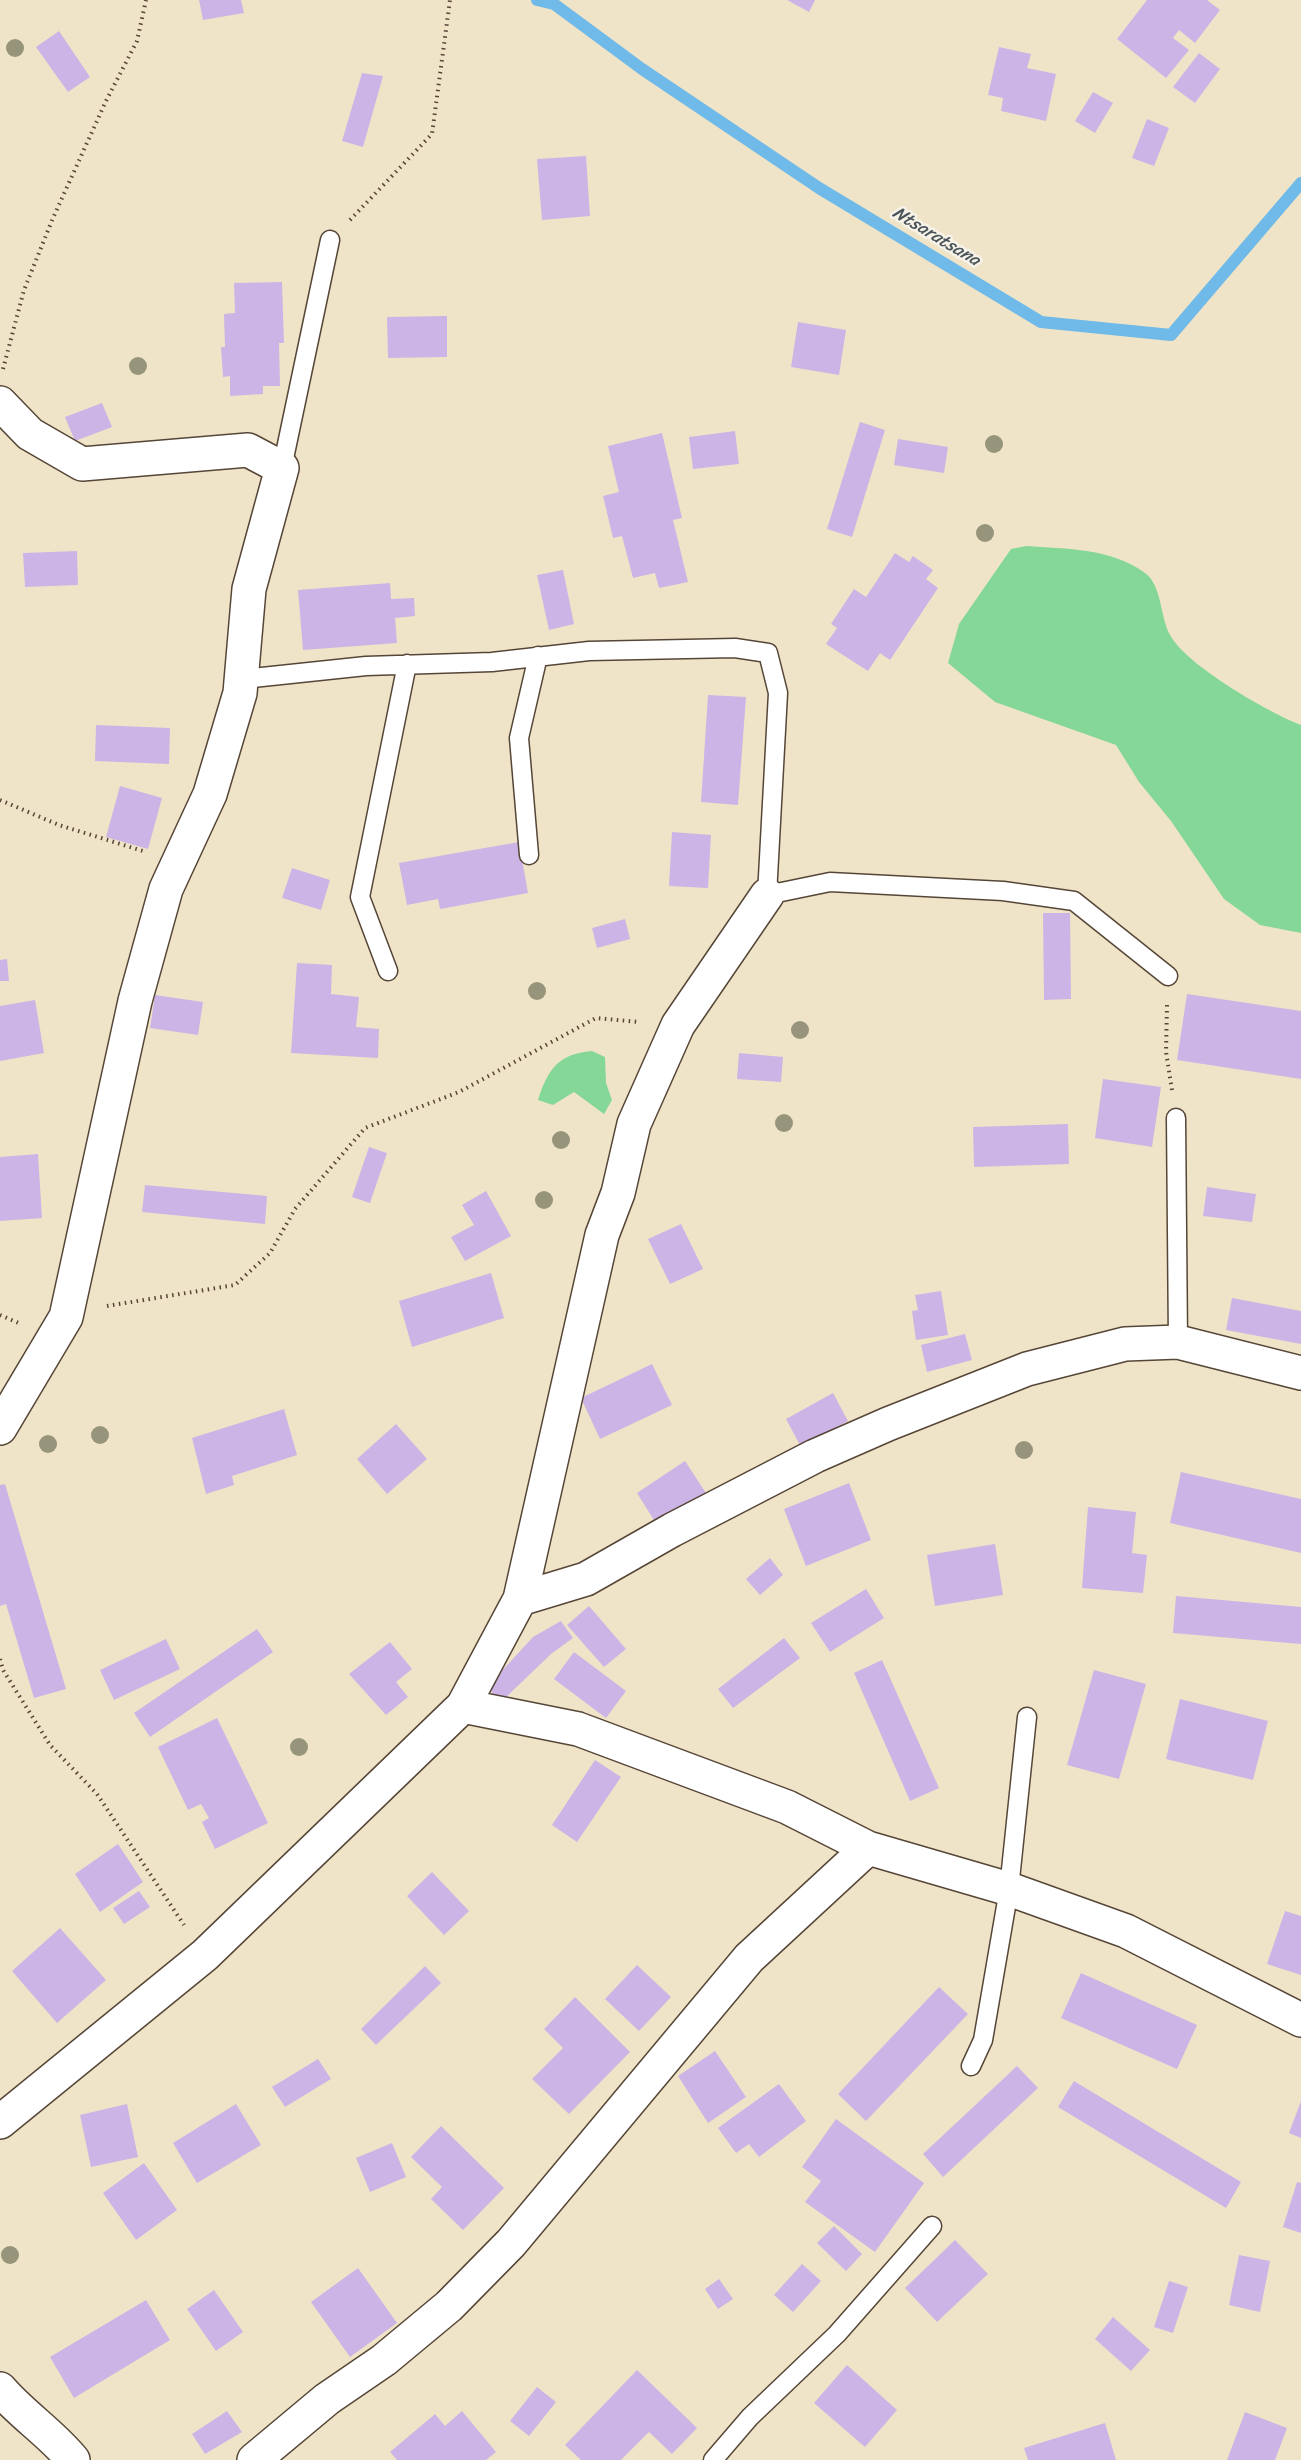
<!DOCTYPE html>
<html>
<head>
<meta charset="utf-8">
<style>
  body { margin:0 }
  canvas { display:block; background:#efe4c7 }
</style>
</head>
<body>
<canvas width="1301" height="2460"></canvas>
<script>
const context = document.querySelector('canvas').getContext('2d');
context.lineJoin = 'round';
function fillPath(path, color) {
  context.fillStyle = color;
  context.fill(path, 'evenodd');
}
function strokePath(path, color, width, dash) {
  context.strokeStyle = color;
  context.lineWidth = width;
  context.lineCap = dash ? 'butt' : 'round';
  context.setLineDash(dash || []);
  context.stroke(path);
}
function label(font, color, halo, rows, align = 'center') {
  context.font = font + ' Sriracha,sans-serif';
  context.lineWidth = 5;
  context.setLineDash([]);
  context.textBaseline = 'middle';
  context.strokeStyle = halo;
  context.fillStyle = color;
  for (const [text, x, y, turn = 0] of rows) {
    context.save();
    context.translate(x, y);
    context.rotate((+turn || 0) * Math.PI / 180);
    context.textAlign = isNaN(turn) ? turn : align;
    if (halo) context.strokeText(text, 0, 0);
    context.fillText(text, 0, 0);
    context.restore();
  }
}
fillPath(new Path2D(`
  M1026,546C1067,549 1111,548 1145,573C1162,585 1160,617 1170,635C1186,665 1269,713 1301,725V933L1260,925L1224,899L1171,821L1139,782L1116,745L995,702L948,663L959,624L1011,549Z
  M592,1051L605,1057L606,1083L612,1100L604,1114L574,1092L553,1105L538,1100C548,1069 558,1054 592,1051Z`), '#85d798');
strokePath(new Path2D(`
  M537,0L554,4L642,69L819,188L1041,322L1171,335L1301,183`), '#6fbae8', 12);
fillPath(new Path2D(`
  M199,0H241L244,13L203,20Z
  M787,0H815L809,12Z
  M1147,0H1207L1220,10L1195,43L1179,30L1173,38L1189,50L1166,78L1117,39Z
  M59,31L90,77L68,92L36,47Z
  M999,47L1031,54L1027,68L1056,74L1046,121L1001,111L1003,98L988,95Z
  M1199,53L1220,69L1195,103L1173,87Z
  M362,73L383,76L363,147L342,141Z
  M1093,92L1113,103L1095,133L1075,121Z
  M1147,119L1169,128L1154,166L1132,158Z
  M586,156L590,216L542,220L537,159Z
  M282,282L284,343H279L280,386H263V394L230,396V376L223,377L221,347H225L224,314L235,313L234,283Z
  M447,316V357L388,358L387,317Z
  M798,322L846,330L839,375L791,367Z
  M102,403L112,427L75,441L65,417Z
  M860,422L885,430L852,537L827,529Z
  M735,431L739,464L693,469L689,437Z
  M662,433L682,518L673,520L688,582L659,588L655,573L633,578L622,536L613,538L603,496L619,492L608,446Z
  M898,439L948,447L944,473L894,465Z
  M77,551L78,585L25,587L23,553Z
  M895,553L909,562L913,556L933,570L926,579L938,588L890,660L880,653L868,671L826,644L837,628L831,624L854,589L866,597Z
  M563,570L574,624L549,630L537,575Z
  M390,583L391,599L414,598L415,616L395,618L397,643L303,650L298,590Z
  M708,695L746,697L738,805L701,802Z
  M96,725L170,728L169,764L95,761Z
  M120,786L162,798L148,849L106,837Z
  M672,832L711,835L708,888L669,886Z
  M519,842L528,893L440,909L438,899L407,905L399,863Z
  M292,868L330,880L321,910L282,898Z
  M1043,913H1070L1071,999L1044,1000Z
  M625,919L630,939L597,948L592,928Z
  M7,959L9,981H0V960Z
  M297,963L332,965L331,994L359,997L356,1027L379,1029L378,1058L291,1053Z
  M1187,994L1301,1011V1079L1177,1060Z
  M155,995L203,1002L198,1035L150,1028Z
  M35,1000L44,1053L0,1061V1006Z
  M739,1053L783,1057L781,1082L737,1079Z
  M1103,1079L1161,1087L1152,1147L1095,1138Z
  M1068,1124L1069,1164L974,1167L973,1127Z
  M369,1147L387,1153L370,1203L352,1197Z
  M38,1154L42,1218L0,1221V1157Z
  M145,1185L267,1196L265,1224L142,1212Z
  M1207,1187L1256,1194L1252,1222L1203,1216Z
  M486,1191L511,1236L465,1261L451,1237L474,1225L462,1205Z
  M681,1224L703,1269L670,1284L648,1239Z
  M491,1273L504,1318L412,1347L399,1301Z
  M941,1291L948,1335L916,1340L912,1311L918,1310L915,1295Z
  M1232,1298L1301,1311V1344L1226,1330Z
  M965,1334L972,1360L927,1372L921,1345Z
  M652,1364L672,1405L600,1439L581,1398Z
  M833,1393L848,1421L801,1447L786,1419Z
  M284,1409L297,1455L232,1476L234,1485L206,1494L192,1438Z
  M396,1424L427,1459L387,1494L357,1459Z
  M685,1461L706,1493L657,1525L637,1493Z
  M1181,1472L1301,1499V1553L1170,1523Z
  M849,1483L871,1540L806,1566L784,1509Z
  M5,1484L66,1689L34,1698L6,1604L0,1606V1485Z
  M1088,1507L1136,1512L1132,1553L1147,1555L1143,1593L1082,1588Z
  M995,1544L1003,1595L935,1606L927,1555Z
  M770,1558L783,1575L760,1595L746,1579Z
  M866,1589L884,1618L830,1652L811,1623Z
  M1176,1596L1301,1607V1644L1173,1633Z
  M589,1606L626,1649L604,1667L567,1625Z
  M561,1621L573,1638L551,1654L501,1702L487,1687L533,1637Z
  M257,1629L273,1652L150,1737L134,1713Z
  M784,1638L800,1658L733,1708L718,1689Z
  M166,1639L180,1669L114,1700L100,1670Z
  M390,1642L412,1669L396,1682L408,1697L386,1715L349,1674Z
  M574,1652L626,1691L606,1718L554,1679Z
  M882,1660L939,1788L910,1801L854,1673Z
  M1094,1670L1146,1684L1119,1779L1067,1765Z
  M1180,1699L1268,1721L1253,1780L1166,1759Z
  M217,1718L268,1823L215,1849L202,1822L209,1818L201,1804L188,1810L158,1747Z
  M595,1760L621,1777L577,1842L552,1825Z
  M118,1844L143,1882L100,1912L75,1874Z
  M432,1872L469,1911L444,1935L407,1896Z
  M139,1891L150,1907L124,1924L113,1908Z
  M1285,1911L1301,1916V1975L1267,1964Z
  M60,1928L106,1980L57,2023L12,1971Z
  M637,1965L671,1997L639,2031L605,1999Z
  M425,1966L441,1983L376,2045L361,2029Z
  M1081,1973L1197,2025L1177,2069L1061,2018Z
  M939,1987L968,2014L866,2121L838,2094Z
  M575,1997L630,2052L569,2114L532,2079L563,2048L544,2029Z
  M715,2051L746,2097L708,2123L678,2076Z
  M318,2059L331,2079L285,2107L272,2087Z
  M1017,2066L1038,2088L943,2177L923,2154Z
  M1074,2081L1241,2182L1226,2208L1058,2107Z
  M779,2084L806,2121L759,2157L749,2144L736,2153L718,2128Z
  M1301,2101V2138L1289,2133Z
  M127,2104L138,2157L91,2167L80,2115Z
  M236,2104L261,2145L197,2183L173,2143Z
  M836,2119L924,2183L875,2252L805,2202L821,2181L802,2167Z
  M441,2126L504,2188L463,2230L431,2199L442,2187L411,2157Z
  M392,2143L406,2177L370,2192L356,2158Z
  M144,2163L177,2210L136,2240L103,2193Z
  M1297,2182L1301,2183V2233L1283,2227Z
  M834,2226L862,2254L846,2271L817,2243Z
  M955,2240L988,2274L937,2322L905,2288Z
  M1239,2255L1270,2261L1260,2312L1229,2305Z
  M802,2264L821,2281L793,2312L774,2295Z
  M358,2268L397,2323L350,2357L311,2302Z
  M719,2279L733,2299L718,2309L705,2289Z
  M1169,2281L1188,2287L1173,2333L1154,2327Z
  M214,2290L243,2332L216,2351L187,2309Z
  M146,2300L170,2340L74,2398L50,2357Z
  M1113,2317L1150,2350L1131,2371L1095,2339Z
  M847,2365L897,2410L865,2447L814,2403Z
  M637,2370L697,2428L672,2454L649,2432L621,2460H581L565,2445Z
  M537,2387L556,2402L529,2436L510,2421Z
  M227,2411L242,2432L205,2454L192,2434Z
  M462,2411L496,2452L486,2460H397L390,2452L435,2414L445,2426Z
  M1245,2412L1287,2428L1275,2460H1227Z
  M1105,2423L1116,2460H1028L1024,2448Z`), '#cdb4e6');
const service = new Path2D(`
  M282,468L330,240
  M243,679L366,666L492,662L589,651L735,648L768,653L778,693L767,895L830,882L1003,891L1074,901L1168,976
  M529,855L519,738L538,656
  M388,971L360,897L407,664
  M1176,1118L1178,1342
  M971,2066L983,2040L1009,1889L1027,1717
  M713,2460L750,2417L837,2334L932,2226`);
const minor = new Path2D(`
  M0,403L30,434L82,464L248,450L282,468L249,589L240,693L210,794L166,889L135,1001L66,1317L0,1428
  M520,1599L586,1579L672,1530L815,1456L888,1424L1027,1369L1125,1344L1178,1342L1301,1373
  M463,1706L520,1599L602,1235L618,1193L634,1124L678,1025L767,895
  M0,2122L205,1955L463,1706L578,1729L787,1807L868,1848L1009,1889L1126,1931L1301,2020
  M0,2389C22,2415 51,2433 73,2460
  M254,2460L327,2399L384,2360L449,2306L511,2243L749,1958L868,1848`);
strokePath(service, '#564637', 21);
strokePath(minor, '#564637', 36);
strokePath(new Path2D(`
  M350,220L432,134L450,0
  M3,369L24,290L53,218L106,101L137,41L146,0
  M0,800L59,825L143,851
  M1167,1005L1166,1052L1172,1090
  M107,1306L235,1285L270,1253L295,1209L365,1128L459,1092L596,1018L639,1022
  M0,1315L21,1324
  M0,1659L3,1670L50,1745L97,1794L184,1925`), '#564637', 4, [1.5, 4.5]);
strokePath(service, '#fff', 18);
strokePath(minor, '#fff', 33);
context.fillStyle = '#96957b';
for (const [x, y] of [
  [15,48],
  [138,366],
  [994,444],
  [985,533],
  [537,991],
  [800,1030],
  [784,1123],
  [561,1140],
  [544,1200],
  [100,1435],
  [48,1444],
  [1024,1450],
  [299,1747],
  [10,2255]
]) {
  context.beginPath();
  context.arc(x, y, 9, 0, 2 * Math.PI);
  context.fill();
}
label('italic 18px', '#4b555b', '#f7f3e8', [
  ["Ntsaratsana",936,237,31]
]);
</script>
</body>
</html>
